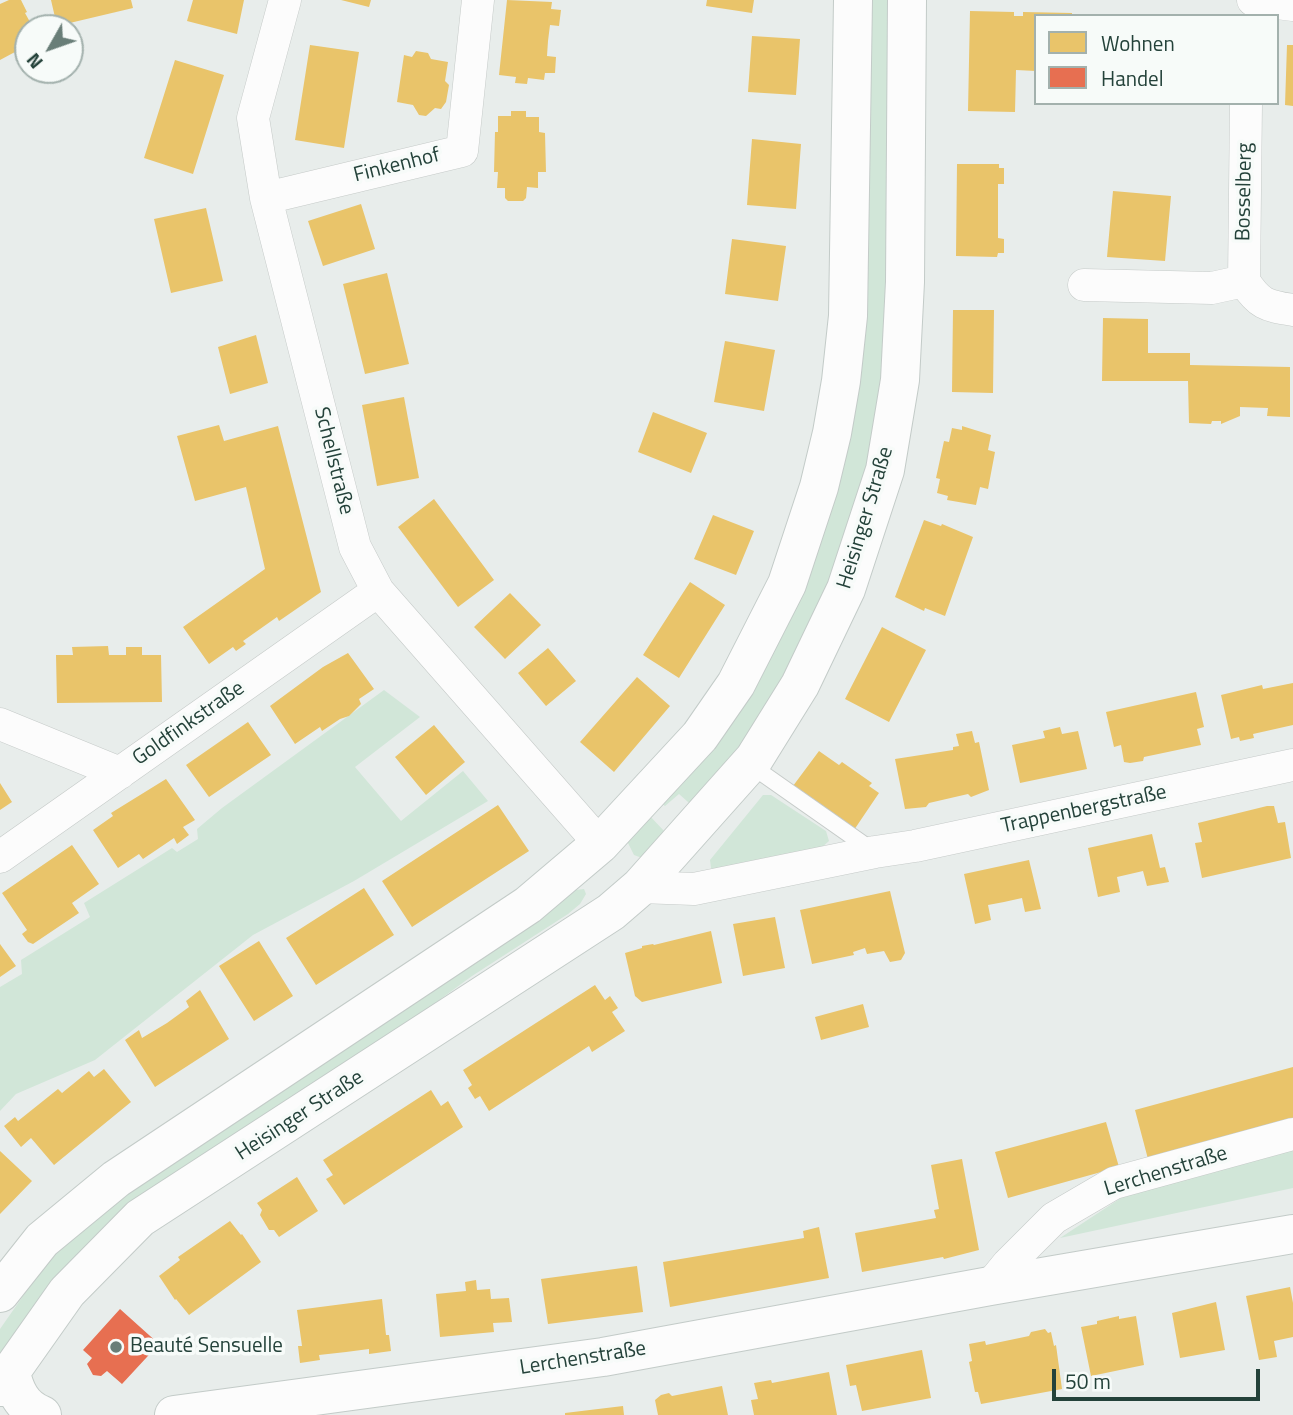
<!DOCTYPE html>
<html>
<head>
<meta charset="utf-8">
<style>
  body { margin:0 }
  #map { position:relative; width:1293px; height:1415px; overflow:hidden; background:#e8edeb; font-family:"Titillium Web",sans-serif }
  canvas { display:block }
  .legend { position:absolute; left:1034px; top:14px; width:245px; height:91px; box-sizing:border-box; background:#f7fbf9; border:2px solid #a3b1ad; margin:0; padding:9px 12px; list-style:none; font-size:21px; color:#24423a }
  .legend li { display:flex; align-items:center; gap:14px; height:35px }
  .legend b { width:35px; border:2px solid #a3b1ad }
  .north { position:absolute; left:14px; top:14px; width:70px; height:70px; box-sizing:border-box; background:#f7fbf9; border:2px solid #a3b1ad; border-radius:50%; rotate:230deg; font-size:19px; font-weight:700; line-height:28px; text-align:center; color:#24423a }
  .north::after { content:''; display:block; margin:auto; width:24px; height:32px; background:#697e78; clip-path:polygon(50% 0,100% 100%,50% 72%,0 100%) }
  .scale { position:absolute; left:1052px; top:1369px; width:208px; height:32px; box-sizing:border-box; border:4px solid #24423a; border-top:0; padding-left:9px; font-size:21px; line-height:24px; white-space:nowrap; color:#24423a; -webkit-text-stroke:5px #f7fbf9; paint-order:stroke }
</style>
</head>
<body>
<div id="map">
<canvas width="1293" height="1415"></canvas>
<ul class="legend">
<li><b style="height:19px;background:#e9c46a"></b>Wohnen</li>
<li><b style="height:19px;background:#e76f51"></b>Handel</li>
</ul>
<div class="north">N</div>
<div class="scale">50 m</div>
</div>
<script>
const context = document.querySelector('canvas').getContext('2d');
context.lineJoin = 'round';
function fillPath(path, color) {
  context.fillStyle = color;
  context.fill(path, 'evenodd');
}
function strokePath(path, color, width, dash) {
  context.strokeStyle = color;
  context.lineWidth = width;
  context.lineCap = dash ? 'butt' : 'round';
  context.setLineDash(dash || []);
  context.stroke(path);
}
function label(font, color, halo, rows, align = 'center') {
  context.font = font + ' "Titillium Web",sans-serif';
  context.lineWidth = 7;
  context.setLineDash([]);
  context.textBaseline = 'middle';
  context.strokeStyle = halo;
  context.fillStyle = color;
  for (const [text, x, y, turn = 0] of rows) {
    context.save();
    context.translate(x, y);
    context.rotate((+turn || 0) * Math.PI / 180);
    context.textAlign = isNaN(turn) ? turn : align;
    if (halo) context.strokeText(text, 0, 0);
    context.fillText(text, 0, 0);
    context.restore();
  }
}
fillPath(new Path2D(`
  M864,0H897L893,290L871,468L802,657L697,810L679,794L665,806L659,801L817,538Z
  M384,690L420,717L355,767L401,821L463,771L488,801L354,881L253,935L95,1060L16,1094L0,1111V987L22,974L21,960L90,917L84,903L172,848L177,852L198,839L197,829L222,808Z
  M763,795H771L826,831L829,841L821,848L716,872L711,868L710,860Z
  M648,814L665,832L642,858L634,855L627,841Z
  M584,889L586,894L580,904L568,914L472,976L326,1083L0,1362V1329L65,1236L575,890Z
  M1293,1150V1188L1060,1238L1124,1196Z`), '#d1e6d8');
fillPath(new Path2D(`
  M9,0H21L27,12L25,13L30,22L26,24L28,29V45L0,60V4Z
  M51,0H131L133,8L57,26Z
  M193,0H244L237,34L187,21Z
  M341,0H371L369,7Z
  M507,0L552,2L551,9L561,10L559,26L550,25L548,41L547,56L556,57L555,73H545L544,80L528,78L527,84L515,83L516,77L499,75Z
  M707,0H754L752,13L706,6Z
  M970,11L1014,12V16H1023V12L1072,13V16H1036V71L1016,70L1015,112L968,111Z
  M752,36L800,39L796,95L748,92Z
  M310,45L359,52L344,148L295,140Z
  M1287,45H1293V106L1285,105Z
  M416,51L428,53L431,59L448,62L445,81L449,85L446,102L441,109L435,108L426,116L419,115L413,105L397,102L404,55L412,57Z
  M175,60L224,75L193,174L144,158Z
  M511,111H526V117H539V132L545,133L546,172H538V188L527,187L526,198L523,201H508L505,198V188H497L498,172H494L495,132H498V116H511Z
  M752,139L801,144L796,209L747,205Z
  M957,164H999V168H1004V184H998V238L1004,239V253H998L997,257L956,256Z
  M1113,191L1171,196L1165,261L1107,257Z
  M361,204L375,249L323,266L308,221Z
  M206,208L223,281L171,293L154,219Z
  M732,239L786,246L778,301L725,294Z
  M387,273L409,364L365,374L343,284Z
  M953,310H994L993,393L952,392Z
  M1103,318L1148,319V353H1190V365L1290,367V417L1267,416L1268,408L1240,407V416L1221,424V421H1212L1211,424L1189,423L1188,381H1102Z
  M256,335L268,383L230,394L218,347Z
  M725,341L775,350L764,411L714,402Z
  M404,397L419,478L377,486L362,405Z
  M653,412L707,433L691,473L638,452Z
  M219,425L224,441L278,426L321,592L279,621L277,617L243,641L246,644L236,651L233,647L209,664L183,627L265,569L246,487L195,501L177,436Z
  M962,426L991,435L988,450L995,452L988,489L980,487L976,505L947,500L948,496L937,493L940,479L936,478L944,441L949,442L952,428L962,430Z
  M434,499L494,580L458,607L398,527Z
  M713,515L754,531L736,575L694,559Z
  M924,520L941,526L942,524L973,537L945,616L925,608L924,611L895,597Z
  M690,582L725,605L679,678L643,655Z
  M510,593L541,625L505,659L474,627Z
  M882,627L926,650L889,722L845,699Z
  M108,646L109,655H126V647H142V655H161L162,702L57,703L56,655H73L72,647Z
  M548,648L576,681L546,706L518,673Z
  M348,653L374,689L359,699L361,704L349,716L340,719L322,731L320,727L295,744L270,706L323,667Z
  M637,677L670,706L614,772L580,742Z
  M1293,683V725L1253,734L1254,738L1240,741L1239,737L1231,739L1221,695L1262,685L1263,689Z
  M1196,692L1204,727L1197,729L1201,745L1144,757L1143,761L1130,763L1124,762L1121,745L1114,747L1106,712Z
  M248,722L271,755L209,797L186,765Z
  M434,725L465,762L426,795L395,757Z
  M1060,727L1062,734L1078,731L1087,769L1020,783L1012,745L1045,738L1043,731Z
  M972,731L975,743L979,742L989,790L971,797L968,794L929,803L926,807L905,809L895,759L953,750V747L959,746L956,734Z
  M819,751L839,765L842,762L872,783L869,786L879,793L854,830L793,786Z
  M166,779L195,820L183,827L189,835L177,844L174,838L143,859L139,854L118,868L93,830L113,816L111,813Z
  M0,783L12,802L0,810Z
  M498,805L529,851L412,927L382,881Z
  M1267,806H1274L1278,823L1285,822L1291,858L1202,878L1195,843L1202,842L1198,823Z
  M1152,834L1160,868L1165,867L1169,882L1147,886L1143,871L1117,877L1120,892L1098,897L1088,848Z
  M72,845L99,884L72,903L79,913L33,944L28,942L22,934L27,930L2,893Z
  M1029,860L1041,909L1025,912L1022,898L1004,902L988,905L991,920L975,924L964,874Z
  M364,888L394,935L316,985L286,938Z
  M890,891L905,953L901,960L890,962L884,951L867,954L865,948L853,952L854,955L812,964L800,910Z
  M775,917L785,968L743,976L733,924Z
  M711,931L722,983L642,1002L635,996L625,953L642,948V946L653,944L654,945Z
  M259,941L293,996L254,1021L219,966Z
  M0,944L16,966L0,977Z
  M595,985L605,1000L610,996L618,1008L612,1012L625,1031L592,1052L589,1046L489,1111L480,1096L475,1099L468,1088L472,1085L463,1070Z
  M200,990L229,1039L155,1087L125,1040L139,1030L142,1038L167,1023L189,1007L186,1001Z
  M863,1004L869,1027L821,1040L815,1017Z
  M1293,1067V1119L1148,1159L1135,1110Z
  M104,1069L131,1102L54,1165L31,1138L21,1147L4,1126L15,1117L18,1121L58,1089L62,1093L89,1071L94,1077Z
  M431,1090L441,1106L448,1101L463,1127L344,1205L326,1179L333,1175L323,1160Z
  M1106,1122L1119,1167L1008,1198L995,1152Z
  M0,1151L32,1181L0,1214Z
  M962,1159L979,1250L944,1259L943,1257L862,1272L855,1233L936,1218L934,1210L939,1209L931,1165Z
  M297,1177L318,1211L279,1237L274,1230H269L260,1215L262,1210L257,1203Z
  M230,1221L241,1235L242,1234L261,1262L189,1315L176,1299L175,1300L159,1276L180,1260L178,1257Z
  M819,1227L829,1278L670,1307L663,1262L804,1238L803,1231Z
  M637,1266L643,1312L548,1324L541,1279Z
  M476,1280L477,1290L490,1289L491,1299L509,1298L512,1322L493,1323L494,1332L440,1337L436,1294L466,1291L465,1282Z
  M1290,1287L1293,1303V1337L1274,1341L1277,1357L1259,1360L1246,1296Z
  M382,1299L386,1335H389L391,1351L369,1354V1349L346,1352L319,1355L320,1360L300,1363L298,1346H302L297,1310Z
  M1216,1302L1225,1350L1180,1358L1172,1313Z
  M1119,1316V1319L1136,1316L1144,1365L1091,1376L1081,1327L1097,1324V1321Z
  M1045,1329L1048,1333L1051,1332L1054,1346L1056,1345L1062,1389L981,1404L978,1392H975L969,1362L972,1361L969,1344L985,1341L986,1345L1029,1336L1031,1332Z
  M922,1350L931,1398L862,1411L856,1385L850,1386L846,1365Z
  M829,1372L837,1415H754L751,1400L758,1399L754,1383L771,1380L772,1383Z
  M722,1386L728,1415H658L655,1400L661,1395L669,1393L672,1396Z
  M623,1406L624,1415H565V1413Z`), '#e9c46a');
fillPath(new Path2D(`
  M120,1309L159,1344L122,1384L107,1371L101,1376L93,1375L87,1364L92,1358L83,1350Z`), '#e76f51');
const lane = new Path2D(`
  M749,764L873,851`);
const street = new Path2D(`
  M285,0L253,118L266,198L355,547L378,591L600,844
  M1253,0L1293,5
  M1246,103L1244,281C1259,304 1266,306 1293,310
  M266,198L462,151L478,0
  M1084,285L1212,288L1244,281
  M0,724L120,773
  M0,857L378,591
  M640,887L694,889L875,852L915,846L1293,765
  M990,1286L1008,1264L1054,1218L1114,1183L1293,1134`);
const secondary = new Path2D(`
  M0,1293L42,1240L116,1179L528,905L600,844L700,736L736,684L787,584L819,487L832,433L841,381L848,316L853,0
  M10,1370C15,1390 21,1407 42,1415
  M0,1387L67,1292L140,1218L611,912L640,887L754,759L800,685L846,589L885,470L900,380L905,282L907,0
  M174,1415L603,1357L990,1286L1293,1234`);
strokePath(lane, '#c5cac8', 18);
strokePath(street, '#c5cac8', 33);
strokePath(secondary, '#c3cbc8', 40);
strokePath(lane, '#fcfcfc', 16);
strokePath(street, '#fcfcfc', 32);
strokePath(secondary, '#fcfcfc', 38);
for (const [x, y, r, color] of [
  [116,1347,7,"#697e78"]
]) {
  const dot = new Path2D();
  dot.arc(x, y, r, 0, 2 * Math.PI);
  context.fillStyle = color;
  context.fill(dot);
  strokePath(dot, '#f7fbf9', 2.5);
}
label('21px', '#24423a', '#f7fbf9', [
  ["Finkenhof",397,166,-14],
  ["Bosselberg",1245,192,-89],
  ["Schellstraße",333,461,76],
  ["Heisinger Straße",866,518,-73],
  ["Goldfinkstraße",189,724,-35],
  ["Trappenbergstraße",1084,810,-12],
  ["Heisinger Straße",300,1116,-33],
  ["Lerchenstraße",1166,1172,-17],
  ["Lerchenstraße",583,1359,-9]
]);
label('21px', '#24423a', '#f7fbf9', [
  ["Beauté Sensuelle",130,1347]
], 'left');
</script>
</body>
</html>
